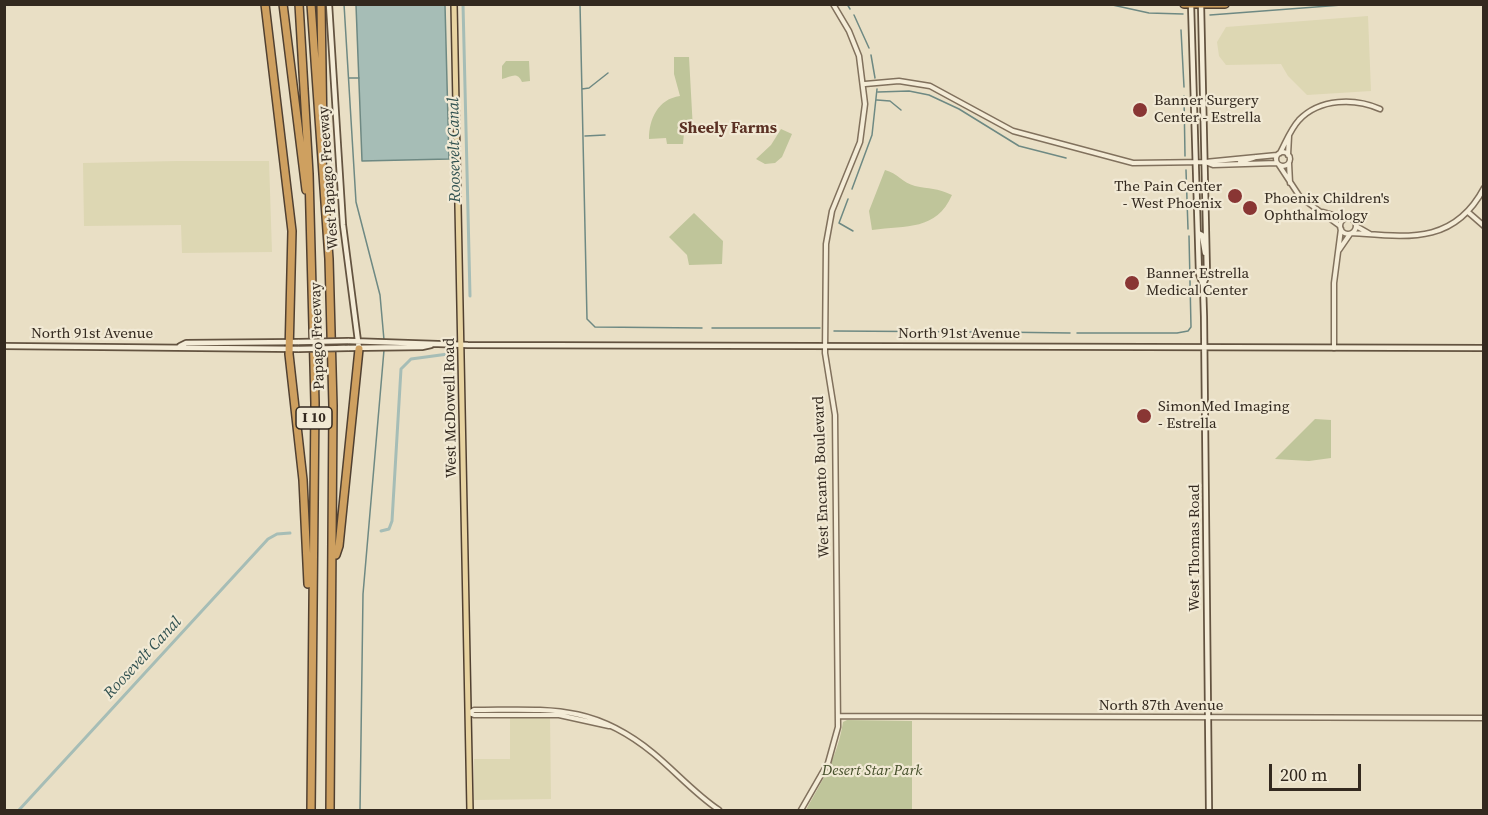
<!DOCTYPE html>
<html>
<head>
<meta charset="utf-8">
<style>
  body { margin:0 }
  #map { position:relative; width:1488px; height:815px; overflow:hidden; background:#e9dfc5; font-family:"Source Serif 4",serif }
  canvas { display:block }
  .frame { position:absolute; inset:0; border:6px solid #33291f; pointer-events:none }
  .scale { position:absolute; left:1269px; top:764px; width:92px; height:27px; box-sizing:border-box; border:3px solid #33291f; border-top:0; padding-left:8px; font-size:18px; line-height:21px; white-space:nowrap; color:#33291f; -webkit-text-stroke:4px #f1e9d4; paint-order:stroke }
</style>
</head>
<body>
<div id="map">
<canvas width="1488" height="815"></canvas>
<div class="frame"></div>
<div class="scale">200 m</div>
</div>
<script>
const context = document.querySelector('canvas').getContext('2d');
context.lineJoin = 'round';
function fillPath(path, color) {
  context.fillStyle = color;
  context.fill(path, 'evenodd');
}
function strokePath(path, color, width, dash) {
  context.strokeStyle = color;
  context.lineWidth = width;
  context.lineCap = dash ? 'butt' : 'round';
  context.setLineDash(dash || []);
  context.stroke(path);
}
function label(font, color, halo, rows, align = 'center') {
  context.font = font + ' "Source Serif 4",serif';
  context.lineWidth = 4.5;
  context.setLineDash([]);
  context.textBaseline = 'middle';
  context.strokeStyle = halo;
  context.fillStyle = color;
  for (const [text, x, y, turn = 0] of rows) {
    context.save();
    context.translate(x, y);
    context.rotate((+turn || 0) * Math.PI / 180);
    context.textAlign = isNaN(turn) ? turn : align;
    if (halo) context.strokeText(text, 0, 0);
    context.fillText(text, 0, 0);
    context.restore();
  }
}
fillPath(new Path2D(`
  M1368,16L1371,91L1307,95L1288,76L1281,64L1226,65L1219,56L1217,42L1226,27Z
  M177,161H269L272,252L182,253L181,225L84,226L83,163Z
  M550,716L551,799L474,800V759H510V717Z`), '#ddd7b3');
fillPath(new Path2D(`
  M674,57H689L693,130L684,133L683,144H667L666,138L649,139C649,119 658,99 680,96L674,74Z
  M506,61H529L530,81L522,82C517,71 511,77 502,79V66Z
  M781,129L792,134L782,157L775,163L765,164L756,159L771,145Z
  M885,170C897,173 903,183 915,186C929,189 937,188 952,195C936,231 907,225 872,230L869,211Z
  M694,213L723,241L722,264L689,265L687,255L669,237Z
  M1315,419L1331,420V458L1309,461L1275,459Z
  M847,720L912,721V810H806C822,781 838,756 843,722Z`), '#bfc59a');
const water = new Path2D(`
  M356,5H445L449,159L362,161Z`);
fillPath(water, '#a6bdb6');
strokePath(water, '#6e8983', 1.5);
strokePath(new Path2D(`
  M344,4L356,202L380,295L384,340
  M580,4L587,319L595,327L702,328
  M847,4L850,9
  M1108,4L1149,13L1183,14
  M854,15L869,48
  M1210,15L1355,4
  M1181,30L1184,87
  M871,55L875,78
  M349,78H359
  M582,89L589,88L608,73
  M878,92L909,91L929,95L959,109L1019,146L1066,158
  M1184,96L1185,156
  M877,100L890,101L901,110
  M585,136L605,135
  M1186,170L1188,229
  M852,189L872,135L877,89
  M848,199L839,223L853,231
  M712,328H820
  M834,331L985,332
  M995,332L1070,333
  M1077,333H1177L1188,331L1191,327L1189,236
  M360,810L363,594L384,350`), '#6e8983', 1.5);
strokePath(new Path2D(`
  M463,4L470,296
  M381,531L389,529L392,521L401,369L411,359L448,354
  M19,810L268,539L277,534L290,533`), '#a6bdb6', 3);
const tertiary = new Path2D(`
  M865,84L899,81L930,86L1013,131L1133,163L1205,162L1277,155
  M1276 159a7 7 0 1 1 14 0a7 7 0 1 1-14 0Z
  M1280,153C1286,142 1290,130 1299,120C1320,98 1355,98 1380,109
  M1288,155L1289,136
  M1205,162L1213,165L1277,163
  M1240,162L1256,157
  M1289,163L1290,183
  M1279,165L1300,197L1340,226
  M1323,212L1344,218
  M1468,212L1484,226
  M1340 226a8 8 0 1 1 16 0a8 8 0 1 1-16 0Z
  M1356,226L1370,234
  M1352,233C1407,237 1454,245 1484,188
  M1339,250L1350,234
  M1334,348V283L1341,229
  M469,713L474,710C548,710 592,703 653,753C675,771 695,794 719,810
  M469,713L474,715H559L609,726
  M839,716L1484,718
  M801,810L828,763L838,727L835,415L825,353L826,244L832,211L860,142L865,104L859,56L849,31L833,4`);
const secondary = new Path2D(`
  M329,4L343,225L359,349
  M1191,4L1199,274L1203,285L1204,317L1209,810
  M1201,4L1207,274L1203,285
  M1198,233L1202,235L1205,253
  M348,341L468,345L1484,348
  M4,346L299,349
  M180,346L186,343L299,342
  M348,348L422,347L431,345`);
const primary = new Path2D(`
  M454,4L470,810`);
const motorway = new Path2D(`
  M265,4L292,231L289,354L303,480L308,584
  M283,4L306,190
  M299,4L309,174L315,403L311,810
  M311,4L329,259L333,406L330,810
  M321,4L323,135
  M1184,4H1225
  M336,555L339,546L359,349`);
strokePath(tertiary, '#81715d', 7);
strokePath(secondary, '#635340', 8);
strokePath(primary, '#504031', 8);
strokePath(motorway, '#504031', 10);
strokePath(tertiary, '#f4ecd7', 4);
strokePath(secondary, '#f4ecd7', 4.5);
strokePath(primary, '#e7d3a1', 5);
strokePath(motorway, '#cea060', 7);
const secondaryBridge = new Path2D(`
  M299,342L348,341
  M299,349L348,348`);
strokePath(secondaryBridge, '#635340', 8, []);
strokePath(secondaryBridge, '#f4ecd7', 4.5);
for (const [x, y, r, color] of [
  [1140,110,8,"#893634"],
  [1235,196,8,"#893634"],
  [1250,208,8,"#893634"],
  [1132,283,8,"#893634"],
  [1144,416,8,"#893634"]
]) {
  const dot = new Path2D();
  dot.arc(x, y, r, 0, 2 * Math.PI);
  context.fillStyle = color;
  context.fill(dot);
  strokePath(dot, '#f1e9d4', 2);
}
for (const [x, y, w] of [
  [314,418,36]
]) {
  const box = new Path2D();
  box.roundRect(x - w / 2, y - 11, w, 22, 4.5);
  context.fillStyle = '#f1e9d4';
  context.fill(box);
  strokePath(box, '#33291f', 1.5);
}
label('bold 14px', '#33291f', null, [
  ["I 10",314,418]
]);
label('15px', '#33291f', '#f1e9d4', [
  ["Banner Surgery",1154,101],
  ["Center - Estrella",1154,118],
  ["The Pain Center",1222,187,"right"],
  ["- West Phoenix",1222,204,"right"],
  ["Phoenix Children's",1264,199],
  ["Ophthalmology",1264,216],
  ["Banner Estrella",1146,274],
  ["Medical Center",1146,291],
  ["SimonMed Imaging",1158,407],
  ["- Estrella",1158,424]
], 'left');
label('15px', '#33291f', '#f1e9d4', [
  ["West Papago Freeway",329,178,-94],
  ["North 91st Avenue",92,334],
  ["North 91st Avenue",959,334],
  ["Papago Freeway",318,336,-92],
  ["West McDowell Road",451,408,-91],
  ["West Encanto Boulevard",822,477,-92],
  ["West Thomas Road",1195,548,-90],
  ["North 87th Avenue",1161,706]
]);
label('italic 15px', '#434d28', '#f1e9d4', [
  ["Desert Star Park",872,771]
]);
label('bold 16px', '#5b3124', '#f1e9d4', [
  ["Sheely Farms",728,129]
]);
label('italic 16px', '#305150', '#f1e9d4', [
  ["Roosevelt Canal",455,150,-91],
  ["Roosevelt Canal",143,658,-47]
]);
</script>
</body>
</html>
